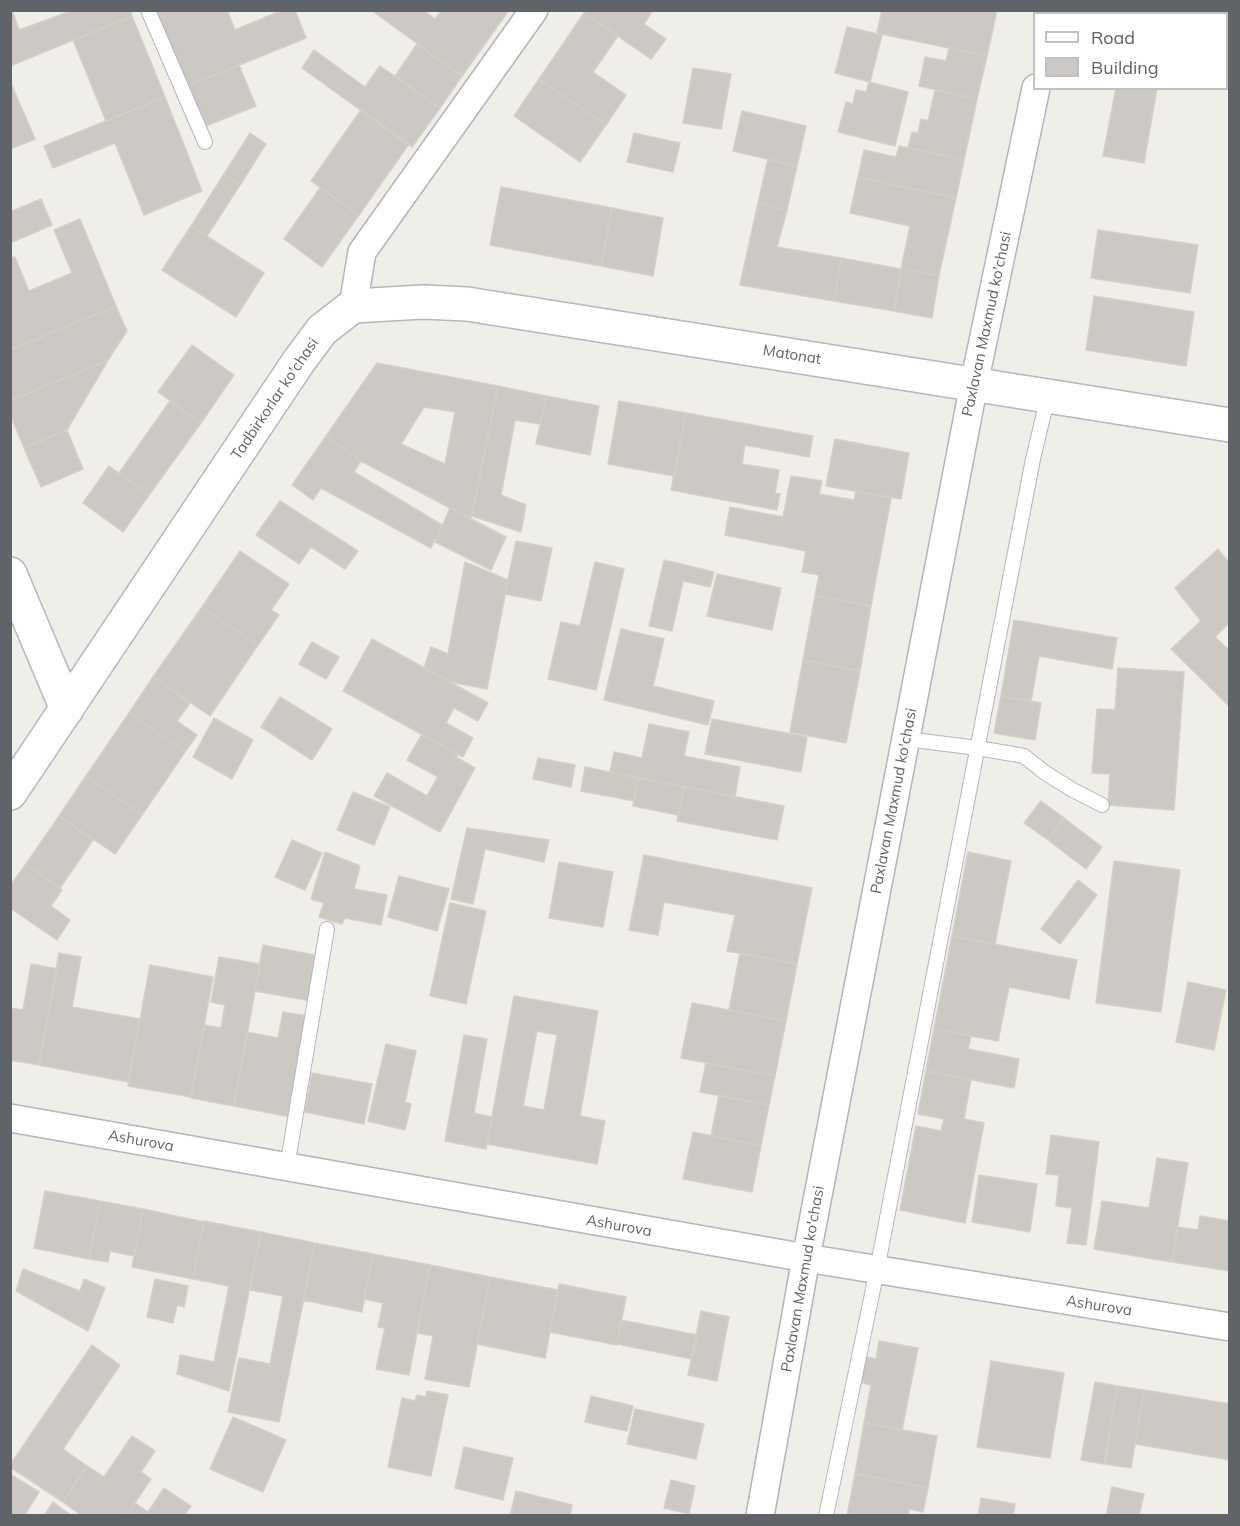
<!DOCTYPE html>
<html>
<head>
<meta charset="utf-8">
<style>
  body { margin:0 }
  #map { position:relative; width:1240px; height:1526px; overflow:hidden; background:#f0eee9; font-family:Mulish,sans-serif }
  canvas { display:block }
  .frame { position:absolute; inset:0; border:12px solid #606367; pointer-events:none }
  .legend { position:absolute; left:1033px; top:12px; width:195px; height:78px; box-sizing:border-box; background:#fff; border:2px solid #bfc1c2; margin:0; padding:8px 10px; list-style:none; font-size:18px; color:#606367 }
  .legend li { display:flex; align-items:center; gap:12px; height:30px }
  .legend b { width:30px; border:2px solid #bfc1c2 }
</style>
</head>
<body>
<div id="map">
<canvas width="1240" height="1526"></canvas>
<div class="frame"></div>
<ul class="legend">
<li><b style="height:8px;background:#fff"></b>Road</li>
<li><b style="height:16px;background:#ccc9c5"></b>Building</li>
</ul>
</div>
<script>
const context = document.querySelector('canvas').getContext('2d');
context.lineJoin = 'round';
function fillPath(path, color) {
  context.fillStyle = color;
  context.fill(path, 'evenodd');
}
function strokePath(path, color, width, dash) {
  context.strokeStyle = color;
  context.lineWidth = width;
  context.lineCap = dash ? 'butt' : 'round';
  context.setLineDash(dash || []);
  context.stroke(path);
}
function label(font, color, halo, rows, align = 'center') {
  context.font = font + ' Mulish,sans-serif';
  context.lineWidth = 4.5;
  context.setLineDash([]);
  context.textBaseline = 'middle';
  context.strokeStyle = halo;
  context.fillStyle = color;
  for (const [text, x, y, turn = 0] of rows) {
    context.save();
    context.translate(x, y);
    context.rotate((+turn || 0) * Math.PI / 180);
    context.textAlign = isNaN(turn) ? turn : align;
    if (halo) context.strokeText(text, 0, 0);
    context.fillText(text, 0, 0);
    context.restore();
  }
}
const building = new Path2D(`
  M10,10H12L19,30L74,10H130L132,16L10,66Z
  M154,10H227L235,30L283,10H295L306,38L185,87Z
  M371,10H423L435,19L442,10H509L462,76Z
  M586,10H653L644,24L666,39L651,59L584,13Z
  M882,10H997L987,56L877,33Z
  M1130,10H1171V14H1147Z
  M1212,10H1230V18H1226V14H1212Z
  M584,13L618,36L593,72L626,95L606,125L539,79Z
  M132,16L165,97L106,121L73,40Z
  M847,27L882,35L870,82L835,73Z
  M417,44L462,76L440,108L395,76Z
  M949,48L987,56L977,99L919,86L925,57L946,61Z
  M314,50L365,87L380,66L440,108L412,147L302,68Z
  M239,65L256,106L201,128L185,87Z
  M693,68L731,74L721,129L683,123Z
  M539,79L606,125L580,162L514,116Z
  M10,81L35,139L10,149Z
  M869,82L908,92L895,146L838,132L846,102L853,104L856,90L866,92Z
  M1116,88H1157L1144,163L1103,156Z
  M935,90L977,99L964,160L908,148L912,132L918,133L921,119L928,121Z
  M165,97L202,191L144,215L115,143L53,168L44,146Z
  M361,110L409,144L359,215L311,181Z
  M742,111L806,126L797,166L733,151Z
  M250,133L266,144L240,185L224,174Z
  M634,133L680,143L673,172L627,162Z
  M899,146L964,160L956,198L858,177L864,150L896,157Z
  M768,159L797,166L787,210L758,203Z
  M224,174L240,185L207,236L191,226Z
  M858,177L956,198L939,275L901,269L910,226L850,213Z
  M501,187L612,208L601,266L490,245Z
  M320,188L359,215L322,267L284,239Z
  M41,199L52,225L10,243V212Z
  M758,203L787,210L777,247L841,258L834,301L740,285Z
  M612,208L663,218L653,276L601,266Z
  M80,219L116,306L10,350V259L15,257L29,291L72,273L54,230Z
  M191,226L264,273L236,317L162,270Z
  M1098,230L1198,245L1190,293L1091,278Z
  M841,258L901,269L894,311L834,301Z
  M901,269L939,275L932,318L894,311Z
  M1094,296L1194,312L1186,366L1086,350Z
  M116,306L127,331L108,360L10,401V350Z
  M192,345L234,375L201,423L158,392Z
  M108,360L67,430L24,448L10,414V401Z
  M377,363L498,386L471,519L361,461L326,436ZM424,407L455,412L445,464L401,444Z
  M498,386L546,396L540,424L515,420L501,495L526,505L521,532L472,516Z
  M546,396L599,406L590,455L536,444Z
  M170,401L201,423L149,495L119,473Z
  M619,401L686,413L674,476L608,464Z
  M686,413L813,436L809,457L745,445L742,464L779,470L775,493L780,494L777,510L671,490Z
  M67,430L83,469L41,487L24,448Z
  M326,436L361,461L354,472L442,525L431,548L321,488L313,500L292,485Z
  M835,439L909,453L901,499L826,486Z
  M109,466L149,495L123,532L83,503Z
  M791,476L822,481L819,494L854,500L856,491L891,498L871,606L815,596L819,575L802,572L806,551L725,535L730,507L783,517Z
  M280,501L358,551L345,569L311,547L299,564L256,535Z
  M450,508L506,537L491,570L435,542Z
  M516,541L552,548L541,601L505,594Z
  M1218,549L1230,564V622L1215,637L1230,651V707L1171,649L1201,621L1175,588Z
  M240,551L289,584L271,610L279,615L258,645L202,607Z
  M664,560L714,572L710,587L683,581L672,631L649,626Z
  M465,562L508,580L487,689L450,682L424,668L431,647L448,654Z
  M595,562L624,569L596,690L548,679L561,622L580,626Z
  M717,574L781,588L772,630L707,616Z
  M815,596L871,606L860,671L803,660Z
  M202,607L258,645L210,716L153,677Z
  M1014,620L1117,638L1112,669L1039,656L1031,701L1001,696Z
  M621,629L664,639L653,686L714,701L708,725L604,700Z
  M372,639L488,703L478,721L454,708L446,723L473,738L463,757L343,691Z
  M312,642L339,657L326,679L299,664Z
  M803,660L860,671L846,743L790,732Z
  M1118,668L1184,672L1174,810L1108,805L1110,774L1092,773L1097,709L1115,710Z
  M153,677L190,703L177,721L197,735L185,752L129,713Z
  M1001,696L1041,703L1035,740L994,733Z
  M280,697L332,729L312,760L261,727Z
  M129,713L185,752L142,815L86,776Z
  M214,718L253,740L232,779L193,757Z
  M712,719L807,737L801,772L705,754Z
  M649,724L689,732L684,756L740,767L735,797L610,772L614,752L642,758Z
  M422,734L458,754L456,757L475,768L440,832L374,796L387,773L427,796L438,777L407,760Z
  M538,758L575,765L571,787L533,779Z
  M585,767L638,778L634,801L581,791Z
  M86,776L142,815L115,854L59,816Z
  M638,778L684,787L678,815L633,806Z
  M684,787L784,806L777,840L677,821Z
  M353,792L390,807L374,845L337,830Z
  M1041,801L1064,818L1048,840L1024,823Z
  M59,816L93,840L60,888L26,864Z
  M1064,818L1102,847L1086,869L1048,840Z
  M467,828L549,840L544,862L485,849L473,904L451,899Z
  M292,840L322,853L305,890L275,877Z
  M325,852L360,866L354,889L387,895L381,925L345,918L342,924L319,917L324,903L311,899Z
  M968,852L1011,861L995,944L952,936Z
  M644,855L812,888L797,964L727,951L735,915L664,902L658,935L629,930Z
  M1114,861L1180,870L1161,1012L1096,1003Z
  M559,862L613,872L603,927L549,918Z
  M26,864L62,890L51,906L70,920L57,940L10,908V886Z
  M399,876L449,889L437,931L388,917Z
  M1078,880L1097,895L1060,944L1041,929Z
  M450,903L486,911L466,1004L430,996Z
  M952,936L1077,960L1069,999L1009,987L998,1041L934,1029Z
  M263,945L319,956L311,1001L255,991Z
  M59,953L81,957L72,1007L140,1019L128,1082L39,1065Z
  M740,953L797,964L786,1021L729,1010Z
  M219,957L260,964L234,1106L191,1098L204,1025L221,1028L225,1005L211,1002Z
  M31,964L57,969L39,1065L10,1060V1008L23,1010Z
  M150,965L213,977L191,1097L128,1086Z
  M1188,982L1226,990L1214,1050L1176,1042Z
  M514,996L598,1011L580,1116L605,1121L597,1164L487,1144ZM537,1031L557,1035L544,1110L523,1106Z
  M692,1003L786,1021L775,1076L681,1058Z
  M283,1012L308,1016L290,1117L234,1106L247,1032L278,1038Z
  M934,1029L971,1036L968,1049L1019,1059L1014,1088L926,1071Z
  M464,1035L487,1039L474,1113L492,1117L486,1149L445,1141Z
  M386,1044L416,1051L405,1102L411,1104L405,1130L368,1121Z
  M706,1063L775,1076L769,1105L700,1092Z
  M926,1071L971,1080L964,1119L984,1123L965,1223L900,1210L916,1126L941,1131L944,1119L918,1114Z
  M312,1073L372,1084L364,1124L305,1112Z
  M719,1095L769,1105L761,1146L711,1136Z
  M693,1132L761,1146L752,1192L683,1179Z
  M1051,1135L1099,1142L1086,1245L1067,1243L1072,1208L1056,1206L1059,1175L1046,1174Z
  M1157,1158L1188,1163L1172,1262L1094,1249L1102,1201L1149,1208Z
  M979,1175L1037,1184L1030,1232L972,1222Z
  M45,1191L100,1201L89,1259L34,1248Z
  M100,1201L143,1209L134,1256L110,1251L108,1262L89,1259Z
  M143,1209L204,1222L193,1279L132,1267Z
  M1200,1216L1230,1221V1271L1172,1262L1178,1227L1198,1230Z
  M204,1221L261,1232L229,1391L177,1374L180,1355L214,1362L229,1286L193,1279Z
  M261,1232L315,1243L279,1422L228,1412L239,1358L270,1364L283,1296L250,1290Z
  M315,1243L373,1254L362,1312L303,1300Z
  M373,1254L430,1265L409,1375L376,1369L385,1328L378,1327L383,1303L364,1299Z
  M430,1265L490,1277L469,1387L425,1379L433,1336L417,1333Z
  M23,1269L80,1291L84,1279L105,1288L88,1331L16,1291Z
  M490,1277L558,1290L545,1358L477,1344Z
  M155,1279L188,1286L184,1307L177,1305L173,1323L147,1317Z
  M559,1284L626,1297L617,1345L550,1332Z
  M701,1311L729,1317L717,1381L688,1375Z
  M621,1320L697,1335L692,1359L617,1344Z
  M879,1341L918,1348L902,1430L864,1423L871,1385L859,1382L864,1356L876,1359Z
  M92,1345L120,1365L63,1449L87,1466L63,1502L10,1467V1465Z
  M991,1361L1064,1373L1050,1458L977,1447Z
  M1095,1382L1117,1386L1104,1464L1081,1460Z
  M1117,1386L1144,1390L1131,1468L1105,1464Z
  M1144,1390L1230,1404V1460L1135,1444Z
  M427,1391L448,1395L431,1476L388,1467L402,1398L415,1401L417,1395L426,1397Z
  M591,1396L633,1406L627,1431L585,1422Z
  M635,1409L704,1424L696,1459L627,1444Z
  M233,1417L286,1440L263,1492L210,1469Z
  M864,1423L937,1436L928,1488L855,1474Z
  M132,1436L155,1451L141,1472L151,1479L126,1516H82L63,1502L87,1466L104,1477Z
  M464,1447L513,1458L503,1500L455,1488Z
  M10,1474L39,1492L24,1516L10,1515Z
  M855,1474L928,1488L923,1512L909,1509L908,1516H847Z
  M671,1480L695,1486L689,1514L664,1508Z
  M1112,1487L1144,1494L1139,1516H1106Z
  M164,1488L191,1506L184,1516H126L135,1503L148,1512Z
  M516,1491L572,1505L570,1516H510Z
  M981,1498L1015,1504L1013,1516H978Z
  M53,1502L72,1516H44Z`);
fillPath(building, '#ccc9c5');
strokePath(building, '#d4d0c8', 1.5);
const lane = new Path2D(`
  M148,10L205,142
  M906,739L978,748L1024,756L1044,772L1071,789L1102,805
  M287,1167L327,929
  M826,1516L877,1270L1033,459L1048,396`);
const street = new Path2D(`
  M1051,14L1052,10
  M353,306L362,252L534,10
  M10,1118L806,1258L1230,1327
  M760,1516L806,1258L974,384L1036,88`);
const secondary = new Path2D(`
  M10,574L67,709
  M10,793L299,361L322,330L353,306L423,302L467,304L1230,425`);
strokePath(lane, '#b4b5b9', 16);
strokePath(street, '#b4b5b9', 30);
strokePath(secondary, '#b5b7bb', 36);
strokePath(lane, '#fff', 14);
strokePath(street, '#fff', 27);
strokePath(secondary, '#fff', 33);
label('15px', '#606367', '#fff', [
  ["Paxlavan Maxmud ko'chasi",987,324,-78],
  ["Matonat",792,355,9],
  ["Tadbirkorlar ko'chasi",275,399,-56],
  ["Paxlavan Maxmud ko'chasi",894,801,-79],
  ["Ashurova",141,1141,10],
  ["Ashurova",619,1226,10],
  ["Paxlavan Maxmud ko'chasi",803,1279,-80],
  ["Ashurova",1099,1306,9]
]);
</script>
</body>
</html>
